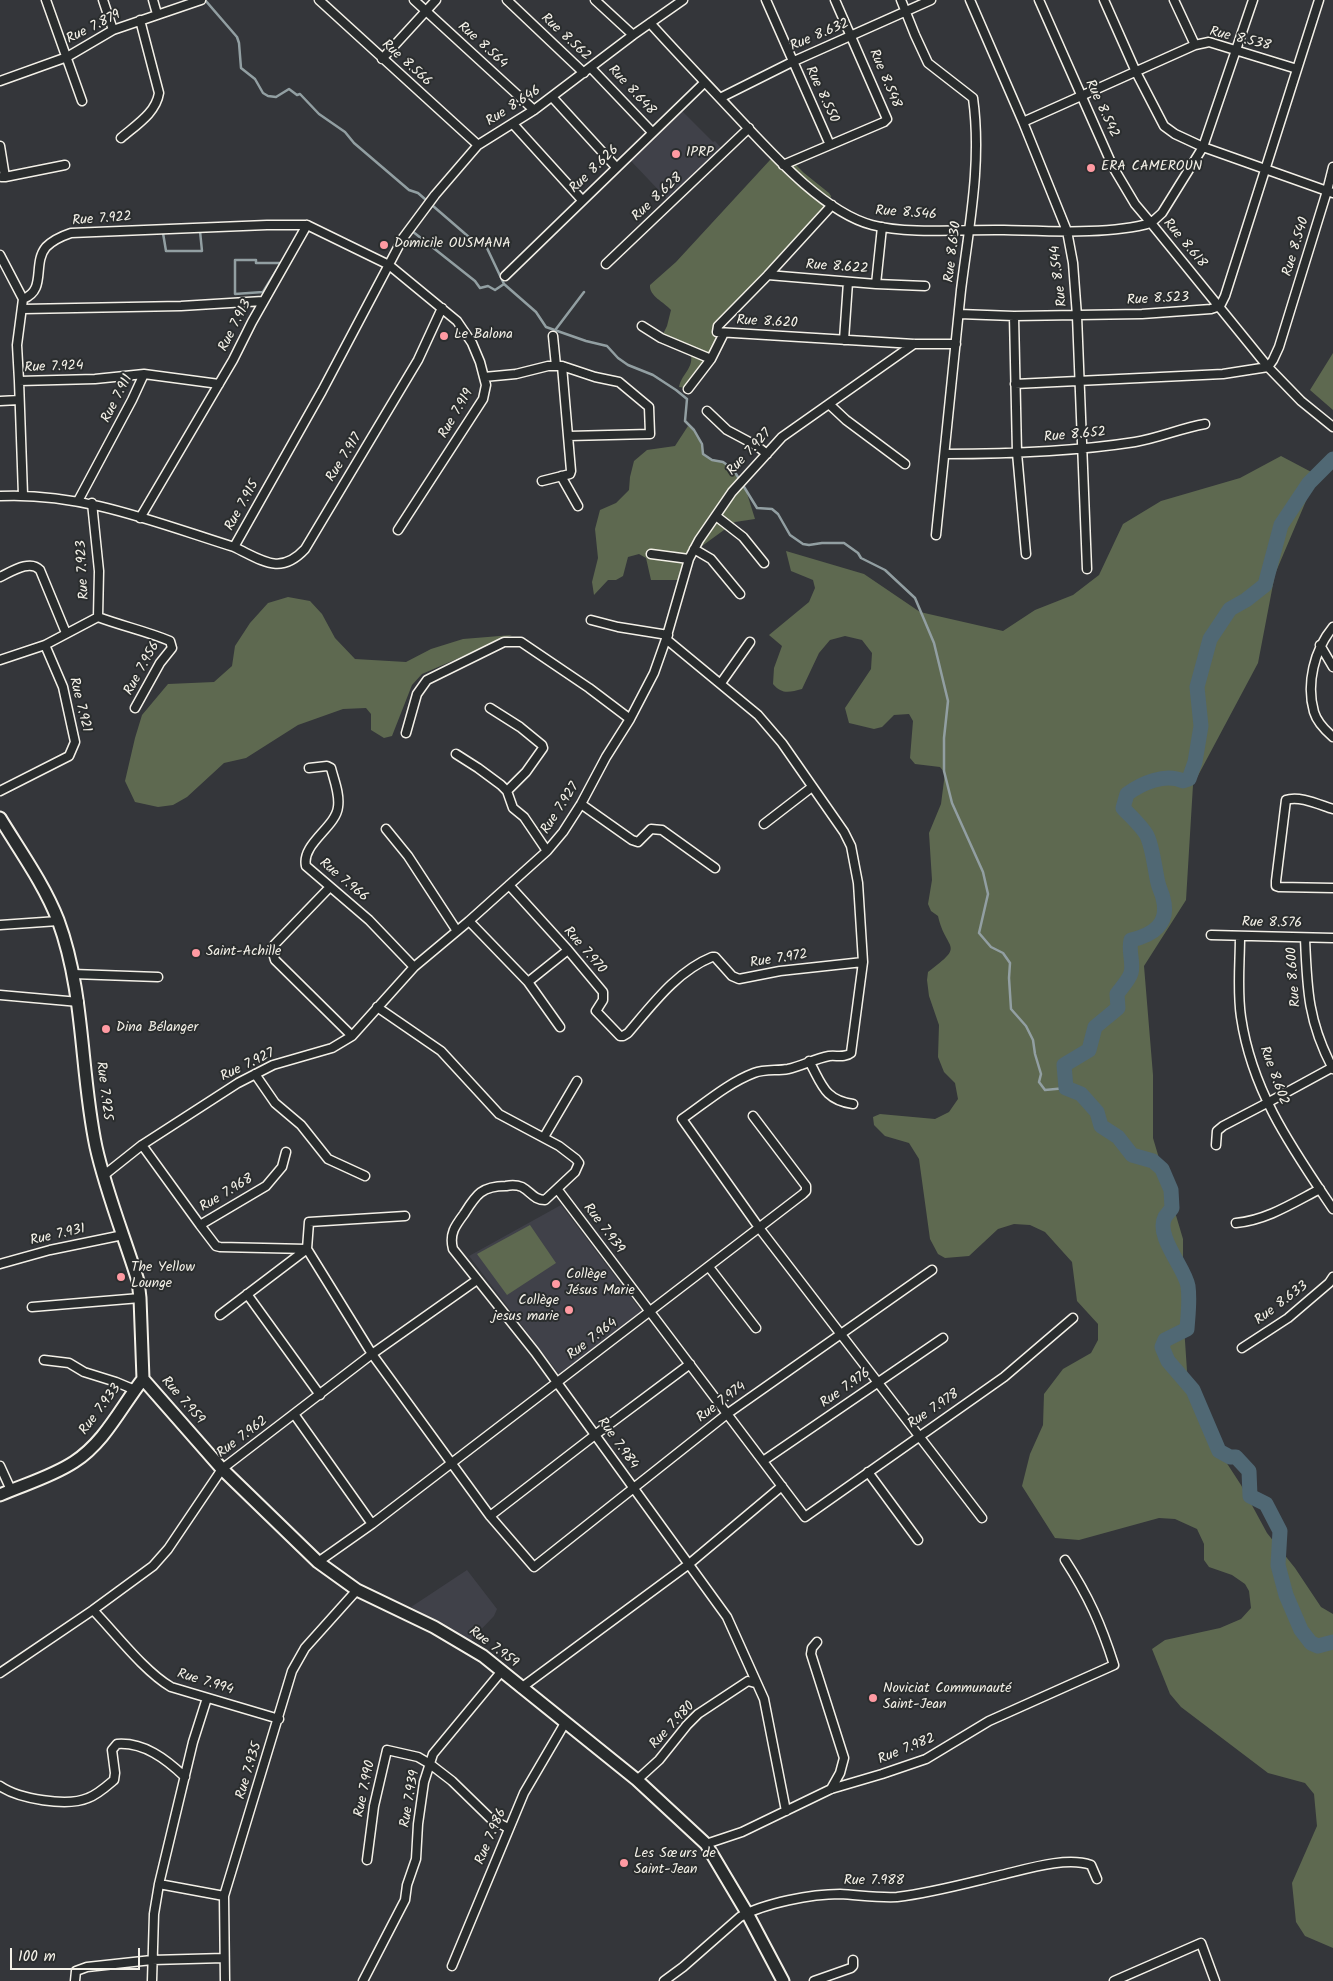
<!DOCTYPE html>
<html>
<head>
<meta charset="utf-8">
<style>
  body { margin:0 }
  #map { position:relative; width:1333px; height:1981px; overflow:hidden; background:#34363a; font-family:Kalam,sans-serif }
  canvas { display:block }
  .scale { position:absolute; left:10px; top:1948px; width:130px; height:22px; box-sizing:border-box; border:2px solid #f4f1e8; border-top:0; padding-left:6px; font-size:15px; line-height:18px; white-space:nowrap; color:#f4f1e8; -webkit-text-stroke:4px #2a2d2e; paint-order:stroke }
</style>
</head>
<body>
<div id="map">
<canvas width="1333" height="1981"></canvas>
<div class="scale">100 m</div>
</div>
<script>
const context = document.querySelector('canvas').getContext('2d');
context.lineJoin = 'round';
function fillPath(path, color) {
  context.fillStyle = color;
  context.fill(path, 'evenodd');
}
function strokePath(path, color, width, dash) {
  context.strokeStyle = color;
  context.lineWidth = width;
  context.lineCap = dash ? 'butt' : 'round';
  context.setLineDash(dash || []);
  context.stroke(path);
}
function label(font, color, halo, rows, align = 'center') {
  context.font = font + ' Kalam,sans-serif';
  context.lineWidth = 4;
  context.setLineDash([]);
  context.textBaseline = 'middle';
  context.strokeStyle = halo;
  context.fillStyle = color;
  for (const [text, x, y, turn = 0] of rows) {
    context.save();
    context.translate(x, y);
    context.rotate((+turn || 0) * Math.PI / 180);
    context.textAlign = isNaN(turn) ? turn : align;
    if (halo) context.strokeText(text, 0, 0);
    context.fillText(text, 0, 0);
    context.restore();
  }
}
fillPath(new Path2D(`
  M682,111L713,142L715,141L722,149L668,200L630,160Z
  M561,1205L642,1312L559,1374L469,1256Z
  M467,1570L497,1609L494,1616L471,1640L411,1607Z`), '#404149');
fillPath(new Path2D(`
  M778,156L793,162L804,173L829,193L831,196L829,208L727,318L706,367L687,388L679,387C682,372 697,367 689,349L662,336L667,326L671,310C664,302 649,296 650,285L676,262L770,160Z
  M1333,353V410L1310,390Z
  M688,426C697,431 702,444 703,454L712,459L723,462L733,469L745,487L755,519L735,522L702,546L680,580H651L646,558L639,554L628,557L623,576L616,580H608L594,595L592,582L598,558L595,529L600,510L616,503L629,490L630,477L634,461L647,450L675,446Z
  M1281,456L1317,475L1275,574L1258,663L1193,785L1186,900L1144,966L1153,1075V1138L1183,1239V1311L1187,1371L1204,1428L1241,1485L1267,1533L1295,1568L1321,1607L1333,1614V1948L1305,1936L1296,1922L1292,1883L1317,1826L1314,1794L1305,1783L1268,1773L1181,1707L1170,1694L1152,1649L1165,1640L1220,1628L1241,1619L1251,1608L1249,1591L1245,1584L1232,1575L1209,1567L1204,1560V1544L1197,1529L1175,1519L1159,1518L1079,1540L1055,1538L1022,1486L1030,1454L1043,1425L1044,1394L1063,1369L1091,1353L1098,1340V1324L1077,1301L1072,1262L1045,1232L1030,1225L1014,1224L998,1229L969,1256L945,1258L938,1254L930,1239L919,1159L909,1143L885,1136L874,1125L873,1117L880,1114L935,1119L949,1112L958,1099L955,1083L944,1072L938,1057L939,1025L929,996L927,980L928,972C967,943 946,952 938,916L931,911L928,904L932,880L929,833L941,804L945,773L940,767L915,764L910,758L913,721L909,714L894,715L882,727L874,729L849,723L845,708L871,669L872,653L862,640L845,636L830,640L819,653L802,689C790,692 782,695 773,684L774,668L782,646L769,635L809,602L815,588L813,580L791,571L786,551L864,574L920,612L1003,631L1035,610L1073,595L1099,575L1123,524L1161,501L1240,478Z
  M288,597L310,601L322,614L335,638L355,659L406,662L431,649L463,639L512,635L422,674L412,685L392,736L384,738L371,730V714L366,708L343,709L298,725L246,758L224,763L187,797L173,805L158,807L135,802L125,781L135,738L142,715L168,684L214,682L232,666L235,646L250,623L268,603Z
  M530,1225L556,1263L507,1295L477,1254Z`), '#5e6950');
strokePath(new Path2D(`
  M205,0L237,37L239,43L241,68L255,79L263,93L268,96L276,97L289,89L297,95L300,94L319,114L345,132L354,143L409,190L418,193L470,238L486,246L504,284L536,312L546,327L586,341L607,346L618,358L628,365L653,375L676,390L687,399L685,421L694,430L702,444L703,454L712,460L723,462L733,469L757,508L772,509L778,514L790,535L803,544L809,545L822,543H844L858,553L861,558L885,570L915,598L934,643L948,701L944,738V771L952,803L983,872L988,894L979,933L991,947L1003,953L1010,963L1009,978L1011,1009L1026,1026L1033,1040L1035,1054L1041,1074L1039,1082L1045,1090L1066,1088
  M200,231L202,251H166L163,233Z
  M412,231L475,281L480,288L488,286L495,290L504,284
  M235,260H256V263H281L263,292L235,294Z
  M556,329L584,292`), '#929fa2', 2.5);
strokePath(new Path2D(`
  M1333,459L1309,483L1281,525L1265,585L1246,600L1230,609L1210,639L1197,687L1201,726L1195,762L1189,779L1183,781C1165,773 1142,783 1127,794L1123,808C1130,816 1145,829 1148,838C1153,850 1155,870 1158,883C1159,888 1162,893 1163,898C1170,924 1153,935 1131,940C1128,952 1134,962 1131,973C1129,980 1121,988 1117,994L1118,1008L1095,1027L1089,1050L1064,1065L1066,1088L1081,1094L1097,1112L1101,1126L1118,1137L1132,1155L1153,1161L1162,1169L1171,1190L1172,1208C1170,1211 1167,1214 1165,1217C1155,1236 1185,1268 1188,1286C1190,1300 1188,1315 1187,1329L1165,1340L1162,1347L1168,1361L1193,1390L1219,1451L1230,1457H1236L1249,1471L1250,1496L1266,1504L1280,1531L1278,1565L1286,1595L1301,1630L1311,1643L1318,1646L1333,1642`), '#506874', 15);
const street = new Path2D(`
  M46,0L82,101
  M103,0L113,30
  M153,0L157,14
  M319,0L478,145
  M414,0L534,110
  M507,0L584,73
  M595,0L633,35
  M766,0L830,145
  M901,0L915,35L928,63L973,98C982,163 969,226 961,290C952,372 945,453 936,535
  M970,0L1023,122L1067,231L1073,263L1077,316L1087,569
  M1174,0L1195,45L1209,42L1297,69
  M1253,0L1203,147L1162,213L1151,223L1268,367L1301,401L1333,427
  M650,23C677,53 705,82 732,111C767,148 822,212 872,225C911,235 963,229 1004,230C1048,231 1109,235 1151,223L1135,204L1113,167L1039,0
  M382,59L436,0
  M591,68L652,132
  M0,81L67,57L113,30L201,0
  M552,97L616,167
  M720,98L792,62L931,0
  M1023,122L1195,45
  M513,124L582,200
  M121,138C136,125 156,113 159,93L140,20
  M0,146L5,177H2
  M783,165L884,122L887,119L835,0
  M1333,167L1327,191L1333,193
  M5,177L65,165
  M832,205L768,275L718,326L717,332L914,344H956
  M0,255L23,299
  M606,264L749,128
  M768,275L876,284L882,227
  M505,276L704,83
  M876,284L925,286
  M23,309L181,306L263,301
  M959,314L1014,316
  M642,326L661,338L711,359
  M553,336L556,366
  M844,340L848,282
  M484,377L516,374L548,366H562L595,377L619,382L649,407L650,434L568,436
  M19,381L17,345L23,299C47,290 32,264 46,247C53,240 62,236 71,233L267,225H307
  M1015,384L1223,374L1268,367L1273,360L1279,347L1327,191L1203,147L1175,134L1164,126L1136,72L1104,0
  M688,389L711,359L724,333
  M0,401L19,400
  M830,405L846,420L905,464
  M707,411L727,430L757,446L767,454
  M945,454C1008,454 1071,452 1135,442C1159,438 1181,428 1205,424
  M561,476L578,506
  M542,481L570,474L571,471L562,366
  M23,495L19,381L95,379L144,374
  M0,496C82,492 157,523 234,547L322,391L403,238L435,195L478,145L534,110L633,35L683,0
  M78,501L132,400L144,374L219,384
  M716,516L743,537L764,563
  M140,518L233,360L252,322L307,225L389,265L457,321L472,343L480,362L486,385L483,399L398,530
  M234,547C262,560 280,576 305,549L418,360L442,308
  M694,549L711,559L740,594
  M651,554L689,559
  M1026,554L1017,453L1014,316L1142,314L1211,309L1220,306L1225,296L1319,0
  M0,577C11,572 30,559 40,570L66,633
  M98,617C122,626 146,631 170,641L172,648L160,663L135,708
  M591,620L618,627L668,635
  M1333,627C1314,650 1306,684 1314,712C1317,722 1326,731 1333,737
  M666,639L758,715L782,743L844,832L851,846L858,883L863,962L851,1053C845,1058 836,1055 829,1056C814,1059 802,1066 788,1069C777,1071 765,1069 754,1073C728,1083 705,1103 682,1119L760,1229L982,1518
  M1320,645L1333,667
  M0,660L45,645L98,617L99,571L92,503
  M721,683L750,642
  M490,708L520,727L542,745L543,748L526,772L507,791
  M406,733L417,694L427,680L504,642H521L589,688L630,719
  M456,754L478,768L501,785L507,791L513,808L524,817L547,851
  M309,768L327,766L331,768C334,780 340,794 338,807C336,827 301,844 306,866L369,920L414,967
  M0,791L69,756L75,742L63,687L45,645
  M581,804L632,840L638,842L651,829L662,830L715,868
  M1333,809C1320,805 1299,795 1286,800L1276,881V886L1279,887L1333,888
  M764,824L812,787
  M386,829L408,856L457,931
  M509,885L568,950L603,992V1000L596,1011L620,1036H623L628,1033C652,1005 677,971 712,957H715L732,976L739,979L780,971L863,962
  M329,888L274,945L273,953L275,960L352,1036
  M469,921L528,982L560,1027
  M0,925L58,921
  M1211,935L1333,938
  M1240,936C1240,963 1237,990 1241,1017C1252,1092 1292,1148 1333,1209
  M1305,938C1307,989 1308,1022 1333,1069
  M73,974L158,977
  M528,982L568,950
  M0,995L79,1002
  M377,1007L441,1051L499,1114L559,1146L576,1159L579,1163L575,1172L545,1200C534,1200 531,1192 522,1187C517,1185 511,1185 506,1186C481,1186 476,1195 464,1214C455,1226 449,1234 453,1249L535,1352L727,1617L764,1699L786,1811
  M809,1061C822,1084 824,1100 853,1104
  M255,1074L275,1103L301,1125L328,1159L365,1176
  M544,1137L577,1081
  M142,1145L200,1225L266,1186L282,1167L286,1152
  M1216,1145L1217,1131L1223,1126L1267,1103L1333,1067
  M103,1176L142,1145L238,1083L273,1065L332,1048L352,1036L414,967L469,921L547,851L563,832L581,804L606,757L630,719L654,673L666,639L689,559L699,540L732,492L782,437L914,344
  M558,1190L805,1517L1004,1377L1073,1318
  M405,1216L309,1222L307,1249L372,1354L490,1516L534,1567L727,1414L932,1270
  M1236,1223C1267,1220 1293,1203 1320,1189
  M200,1225L216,1246L220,1247L307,1249
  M0,1264L50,1250L123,1235
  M709,1267L756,1328
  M247,1294L320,1395
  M32,1307L140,1298
  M220,1315L307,1249
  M1242,1348L1288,1318L1329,1283L1333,1277
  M44,1360L69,1363L84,1372L116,1382L135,1390
  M294,1414L372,1524
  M763,1461L943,1338
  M0,1466L11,1490
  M868,1472L918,1540
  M490,1516L595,1435L690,1364
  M318,1562L372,1524L803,1194L806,1191V1186L753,1116
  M93,1610C116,1634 144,1671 171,1687L279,1719
  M817,1642L812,1648L811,1654L844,1758L840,1773L831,1789
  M0,1673L93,1610L153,1566L168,1549L222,1469L372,1354L477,1280
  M521,1688L689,1564L782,1486
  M637,1780L659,1760L687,1725L698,1714L748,1681L755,1683
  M0,1786C19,1799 67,1807 88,1798C97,1795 107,1786 114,1780L115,1773L112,1750L117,1744C144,1742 166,1759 185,1777
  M706,1844L742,1832L831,1789L882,1774L926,1759L989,1721L1114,1665C1101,1624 1089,1597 1065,1560
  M367,1860L374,1806L387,1750L418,1757L430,1764L452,1781L491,1819L508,1828
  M159,1884L224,1896
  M452,1966L524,1793L565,1723
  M75,1981L76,1971L87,1967L152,1960L224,1958
  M152,1981L154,1914L159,1884L193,1742L207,1698
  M225,1981L224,1896L292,1671L305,1648L357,1590
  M363,1981L405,1900L407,1885L416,1859L418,1824L424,1782L433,1754L501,1672
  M664,1981L683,1967L740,1917C764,1903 812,1894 840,1894C859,1895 878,1898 897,1897C931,1893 964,1884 997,1876C1024,1870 1065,1856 1091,1865L1097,1879
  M814,1981L851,1968L853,1966V1960
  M1114,1981L1201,1943L1215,1981`);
const secondary = new Path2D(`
  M0,818C20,851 44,884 58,920C85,993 80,1072 96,1147C106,1192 124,1236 138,1281L140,1298L143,1379
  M143,1379L222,1469L318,1562L357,1590L434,1627L483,1656L637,1780L706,1844L747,1913L783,1981
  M0,1495C25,1484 51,1477 74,1462C105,1442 121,1407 143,1379`);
strokePath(street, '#f4f1e8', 11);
strokePath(secondary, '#f4f1e8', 15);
strokePath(street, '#2a2d2e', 8);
strokePath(secondary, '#2a2d2e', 11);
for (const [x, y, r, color] of [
  [676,154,5,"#ff9aa2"],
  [1091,168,5,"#ff9aa2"],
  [384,245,5,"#ff9aa2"],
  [444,336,5,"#ff9aa2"],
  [196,953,5,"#ff9aa2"],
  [106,1029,5,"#ff9aa2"],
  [121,1277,5,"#ff9aa2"],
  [556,1284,5,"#ff9aa2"],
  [569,1310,5,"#ff9aa2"],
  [873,1698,5,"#ff9aa2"],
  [624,1863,5,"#ff9aa2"]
]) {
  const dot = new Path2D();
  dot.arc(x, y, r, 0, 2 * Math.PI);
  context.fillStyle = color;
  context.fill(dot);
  strokePath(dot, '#2a2d2e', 2);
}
label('14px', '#f4f1e8', '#2a2d2e', [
  ["Rue 7.879",94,28,-27],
  ["Rue 8.632",820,36,-23],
  ["Rue 8.562",565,38,43],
  ["Rue 8.538",1240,40,14],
  ["Rue 8.564",482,46,42],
  ["Rue 8.566",406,64,42],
  ["Rue 8.548",884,79,67],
  ["Rue 8.648",631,91,47],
  ["Rue 8.550",821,95,65],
  ["Rue 8.646",514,107,-33],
  ["Rue 8.542",1101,109,65],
  ["Rue 8.626",595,170,-44],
  ["Rue 8.628",658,198,-43],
  ["Rue 8.546",906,214,4],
  ["Rue 7.922",102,220,-4],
  ["Rue 8.618",1184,244,50],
  ["Rue 8.540",1297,247,-73],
  ["Rue 8.630",954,252,-83],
  ["Rue 8.622",837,268,4],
  ["Rue 8.544",1060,276,-97],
  ["Rue 8.523",1158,300,-3],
  ["Rue 8.620",767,323,3],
  ["Rue 7.913",236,326,-63],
  ["Rue 7.924",54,368,-2],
  ["Rue 7.911",118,399,-63],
  ["Rue 7.919",457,414,-60],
  ["Rue 8.652",1075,436,-5],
  ["Rue 7.927",750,453,-47],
  ["Rue 7.917",345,458,-58],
  ["Rue 7.915",243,506,-61],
  ["Rue 7.923",84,570,-93],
  ["Rue 7.956",143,669,-61],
  ["Rue 7.921",79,705,76],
  ["Rue 7.927",561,809,-57],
  ["Rue 7.966",343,881,40],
  ["Rue 8.576",1272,924,1],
  ["Rue 7.970",584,951,49],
  ["Rue 7.972",779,960,-9],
  ["Rue 8.600",1295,977,-94],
  ["Rue 7.927",248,1066,-26],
  ["Rue 8.602",1273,1076,70],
  ["Rue 7.925",103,1091,83],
  ["Rue 7.968",227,1194,-31],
  ["Rue 7.939",603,1229,53],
  ["Rue 7.931",58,1236,-13],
  ["Rue 8.633",1282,1304,-37],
  ["Rue 7.964",593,1340,-37],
  ["Rue 7.976",846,1389,-35],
  ["Rue 7.959",182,1401,49],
  ["Rue 7.974",722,1403,-37],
  ["Rue 7.933",101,1410,-53],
  ["Rue 7.978",934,1410,-34],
  ["Rue 7.962",243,1438,-37],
  ["Rue 7.984",617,1444,54],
  ["Rue 7.959",493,1648,37],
  ["Rue 7.994",205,1683,17],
  ["Rue 7.980",673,1726,-47],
  ["Rue 7.982",907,1750,-22],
  ["Rue 7.935",250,1771,-73],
  ["Rue 7.990",366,1789,-78],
  ["Rue 7.939",411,1799,-80],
  ["Rue 7.986",492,1837,-67],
  ["Rue 7.988",874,1882]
]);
label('14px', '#f4f1e8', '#2a2d2e', [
  ["IPRP",686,154],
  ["ERA CAMEROUN",1101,168],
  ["Domicile OUSMANA",394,245],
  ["Le Balona",454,336],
  ["Saint-Achille",206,953],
  ["Dina Bélanger",116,1029],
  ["The Yellow",131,1269],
  ["Lounge",131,1285],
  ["Collège",566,1276],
  ["Jésus Marie",566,1292],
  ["Collège",559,1302,"right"],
  ["jesus marie",559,1318,"right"],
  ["Noviciat Communauté",883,1690],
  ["Saint-Jean",883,1706],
  ["Les Sœurs de",634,1855],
  ["Saint-Jean",634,1871]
], 'left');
</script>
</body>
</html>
